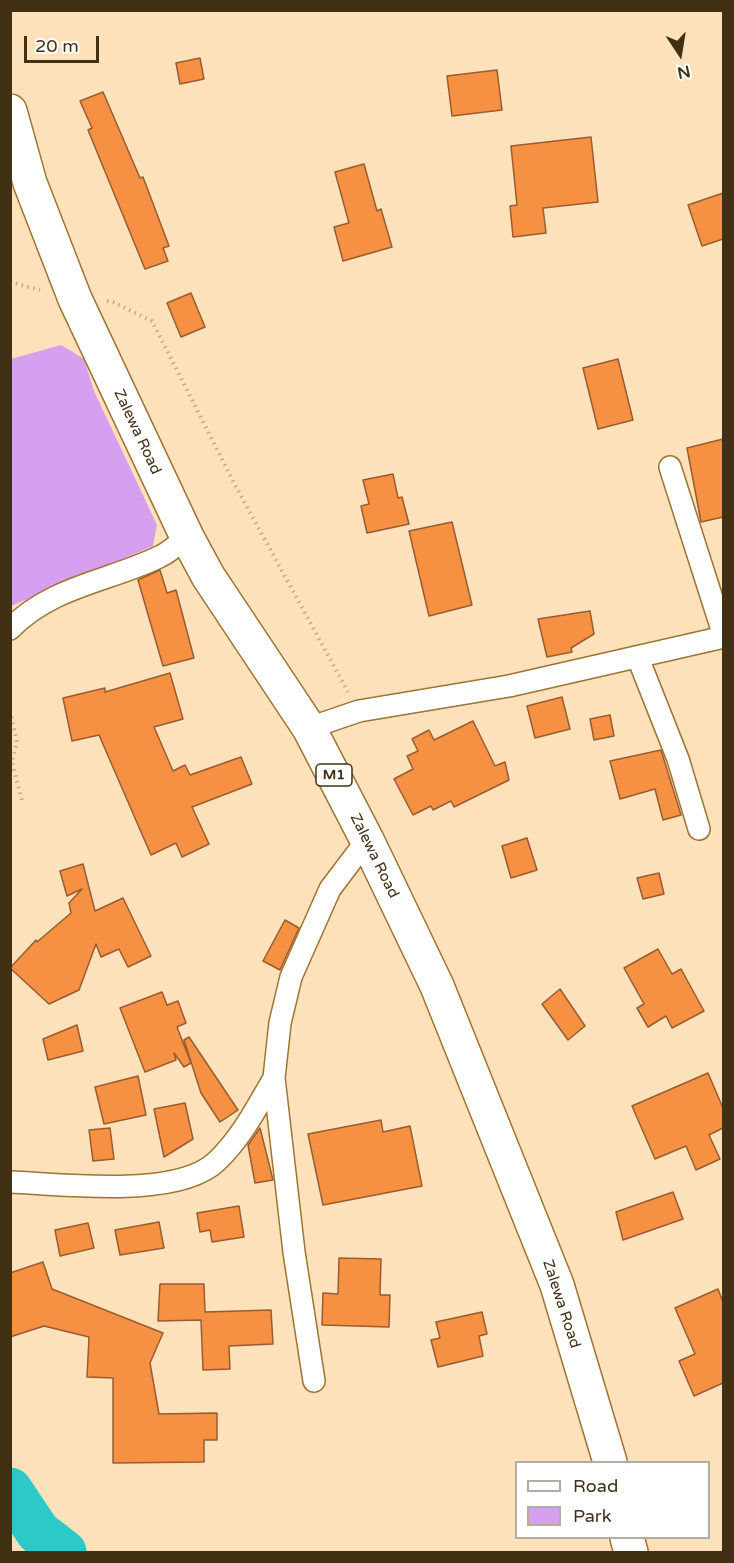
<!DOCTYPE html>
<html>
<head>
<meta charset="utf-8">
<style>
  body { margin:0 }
  #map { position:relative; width:734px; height:1563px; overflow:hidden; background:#fde1ba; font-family:"Varela Round",sans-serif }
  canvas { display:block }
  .frame { position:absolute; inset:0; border:12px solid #423014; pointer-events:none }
  .legend { position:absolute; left:515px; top:1461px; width:195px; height:78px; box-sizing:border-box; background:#fff; border:2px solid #b3aca1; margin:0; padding:8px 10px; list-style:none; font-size:18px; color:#423014 }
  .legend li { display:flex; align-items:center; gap:12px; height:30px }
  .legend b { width:30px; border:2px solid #b3aca1 }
  .north { position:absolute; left:650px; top:24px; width:60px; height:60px; -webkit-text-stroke:4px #fff; paint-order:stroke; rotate:168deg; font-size:16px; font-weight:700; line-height:24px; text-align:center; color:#423014 }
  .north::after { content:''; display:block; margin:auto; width:21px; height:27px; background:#423014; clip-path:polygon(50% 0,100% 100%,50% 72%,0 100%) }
  .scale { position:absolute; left:24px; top:36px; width:75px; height:27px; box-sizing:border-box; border:3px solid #423014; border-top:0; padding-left:8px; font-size:18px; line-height:21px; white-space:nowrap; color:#423014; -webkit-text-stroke:4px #fff; paint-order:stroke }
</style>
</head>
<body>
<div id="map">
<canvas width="734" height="1563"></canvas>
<div class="frame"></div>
<ul class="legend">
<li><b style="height:8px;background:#fff"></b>Road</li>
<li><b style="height:16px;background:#d69fef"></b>Park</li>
</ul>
<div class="north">N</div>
<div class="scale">20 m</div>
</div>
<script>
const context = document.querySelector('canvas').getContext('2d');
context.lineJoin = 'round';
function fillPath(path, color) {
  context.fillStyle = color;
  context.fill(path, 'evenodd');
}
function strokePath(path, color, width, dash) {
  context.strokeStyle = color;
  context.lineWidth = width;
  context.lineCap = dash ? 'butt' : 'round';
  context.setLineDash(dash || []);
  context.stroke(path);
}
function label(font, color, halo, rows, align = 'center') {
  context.font = font + ' "Varela Round",sans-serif';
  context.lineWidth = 5;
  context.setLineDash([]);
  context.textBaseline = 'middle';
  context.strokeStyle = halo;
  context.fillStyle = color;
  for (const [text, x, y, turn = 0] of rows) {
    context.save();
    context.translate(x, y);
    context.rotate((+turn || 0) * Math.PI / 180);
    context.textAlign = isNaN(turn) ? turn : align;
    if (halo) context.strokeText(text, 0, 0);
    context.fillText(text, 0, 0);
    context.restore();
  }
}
fillPath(new Path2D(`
  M61,345L84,359L94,391L157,525L153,546L11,606V359Z`), '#d69fef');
strokePath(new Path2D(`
  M10,1490L38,1532L64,1552`), '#2cc9c8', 45);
const building = new Path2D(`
  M200,58L204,79L180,84L176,63Z
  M497,70L502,110L452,116L447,76Z
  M103,92L140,178L143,177L169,246L163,248L168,261L145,269L88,130L92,128L80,101Z
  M591,137L598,202L543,208L546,233L513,237L510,206L517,205L511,146Z
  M364,164L377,211L381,209L392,247L343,261L334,227L349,223L335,172Z
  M723,193V239L702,246L688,205Z
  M191,293L205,327L181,337L167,303Z
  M618,359L633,420L598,429L583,368Z
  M723,439V517L701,522L687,448Z
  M393,474L398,498L402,497L409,524L367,533L361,506L369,504L363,480Z
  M452,522L472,605L429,616L409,531Z
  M160,570L167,593L176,590L194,658L163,666L138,580Z
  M590,611L594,634L571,648L572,652L547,657L538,619Z
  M170,673L183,719L154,727L173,771L185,765L190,775L241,757L252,784L192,807L209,844L182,857L176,843L151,855L99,735L72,741L63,698L105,688V692Z
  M562,697L570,729L535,738L527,706Z
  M610,715L614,736L594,740L590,719Z
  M473,721L495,766L505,762L509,780L454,807L451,801L433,810L431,806L413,815L394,779L413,769L407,756L418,751L412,739L429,730L434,740Z
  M661,750L681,815L663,820L655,789L620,799L610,761Z
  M527,838L537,870L511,878L502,846Z
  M83,864L95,911L123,898L151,956L128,967L119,949L101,957L96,944L79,990L49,1004L10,968L36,940L37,942L71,913L69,903L82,889L67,896L60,871Z
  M659,873L664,894L643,899L637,878Z
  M285,920L299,928L280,970L263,961Z
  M658,949L672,974L681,969L704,1011L672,1028L666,1016L648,1027L637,1008L644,1004L624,968Z
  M560,989L585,1026L568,1040L542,1004Z
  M162,992L167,1005L178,1001L186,1023L177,1027L191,1063L184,1067L174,1053L176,1060L145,1072L120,1008Z
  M77,1025L83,1051L48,1060L43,1039Z
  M189,1037L238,1110L220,1122L201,1093L184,1040Z
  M708,1073L723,1108V1128L709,1135L720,1159L696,1170L686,1146L655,1159L632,1106Z
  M138,1076L146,1115L104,1124L95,1087Z
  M185,1103L193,1139L164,1157L154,1109Z
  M381,1120L383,1132L410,1126L422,1186L323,1205L308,1134Z
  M110,1128L114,1159L93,1161L89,1130Z
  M260,1128L273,1180L255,1183L248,1145Z
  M673,1192L683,1219L623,1240L616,1212Z
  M239,1206L244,1237L212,1242L210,1230L200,1232L197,1213Z
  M159,1222L164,1248L120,1255L115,1230Z
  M88,1223L94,1248L60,1256L55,1230Z
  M339,1258L381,1259L380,1295H390L389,1327L322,1325L323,1293L338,1294Z
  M43,1262L52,1289L163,1333L150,1363L159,1414L217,1413V1440H204V1462L113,1463V1378L87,1377L89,1337L44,1326L10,1337V1273Z
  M160,1284H204L205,1312L271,1310L273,1344L229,1346L230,1369L203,1370L201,1320L158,1321Z
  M718,1289L723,1302V1383L694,1396L679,1361L695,1354L675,1308Z
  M482,1312L487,1334L479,1336L483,1356L438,1367L431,1340L440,1338L436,1322Z`);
fillPath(building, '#f69043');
strokePath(building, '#995c30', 1.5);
const street = new Path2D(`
  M670,467L724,636
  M10,629C51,586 111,581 161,556C170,552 179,543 187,537
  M638,658L678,759L699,829
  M309,728L359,711L509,686L724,637
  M10,1182C64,1184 178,1199 217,1161C242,1137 257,1107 274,1078
  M314,1381L294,1252L274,1078L280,1023L291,977L330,889L367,840`);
const highway = new Path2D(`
  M10,111L30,183L75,299L187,537L208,576L309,728L367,840L437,986L557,1285L610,1462
  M627,1538L631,1552`);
strokePath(street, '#9f7331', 24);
strokePath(highway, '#9f7331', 36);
strokePath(new Path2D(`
  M10,282L40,290
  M107,301L113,302L152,321L234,483L348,692
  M10,711L17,742L12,762L22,801`), '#c3ab87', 4, [1.5, 4.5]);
strokePath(street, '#fff', 21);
strokePath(highway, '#fff', 33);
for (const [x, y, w] of [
  [334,775,36]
]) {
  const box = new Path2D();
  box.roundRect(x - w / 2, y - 11, w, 22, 4.5);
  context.fillStyle = '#fff';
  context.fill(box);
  strokePath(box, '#423014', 1.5);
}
label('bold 14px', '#423014', null, [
  ["M1",334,775]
]);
label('15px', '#423014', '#fff', [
  ["Zalewa Road",137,432,65],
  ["Zalewa Road",374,856,64],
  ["Zalewa Road",561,1304,72]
]);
</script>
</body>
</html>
